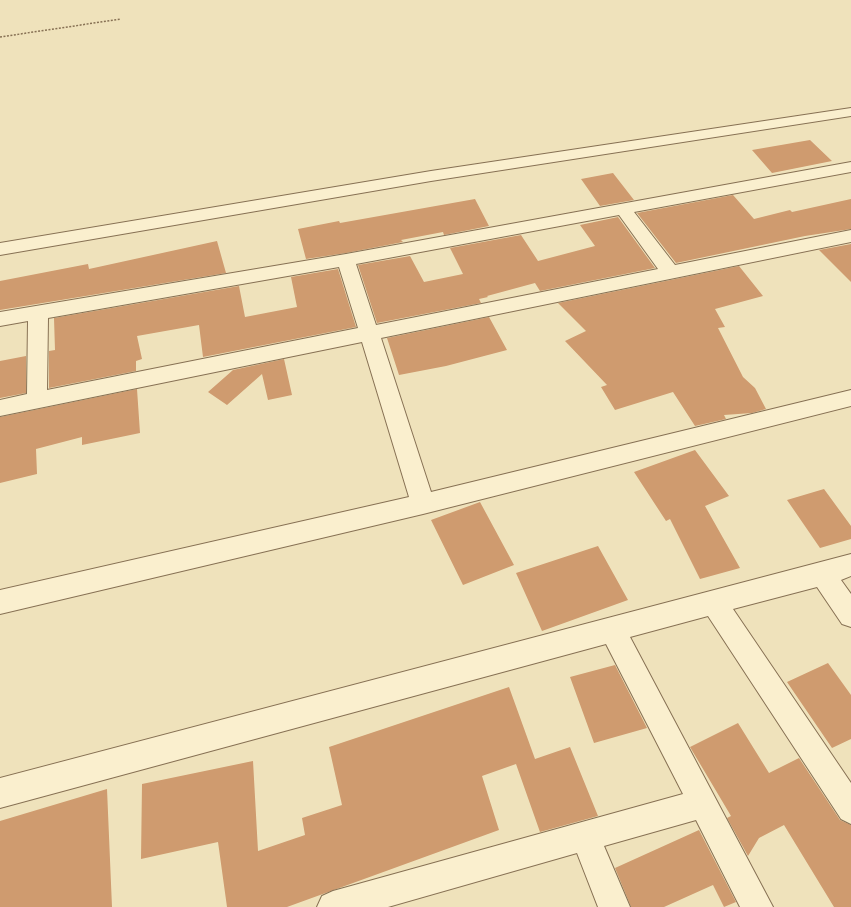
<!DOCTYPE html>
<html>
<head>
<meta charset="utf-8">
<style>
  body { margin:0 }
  canvas { display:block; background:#efe2bb }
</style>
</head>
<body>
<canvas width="851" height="907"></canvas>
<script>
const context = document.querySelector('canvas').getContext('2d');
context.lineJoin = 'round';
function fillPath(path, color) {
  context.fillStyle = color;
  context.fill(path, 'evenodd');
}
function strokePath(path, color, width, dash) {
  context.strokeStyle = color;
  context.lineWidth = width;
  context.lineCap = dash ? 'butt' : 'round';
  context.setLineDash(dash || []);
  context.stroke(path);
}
fillPath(new Path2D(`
  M810,140L832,161L772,173L752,150Z
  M613,173L634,200L600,206L581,179Z
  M733,195L754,219L790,210L792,212L851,199V229L805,236L676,263L637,213Z
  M475,199L489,226L444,235L443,232L401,240L403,242L346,253L306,259L298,229L339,221L340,223Z
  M618,217L655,268L540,291L535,283L487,296L488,297L479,299L481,303L377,323L358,265L410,256L424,282L463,274L450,248L521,235L538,261L595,246L580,225Z
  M217,241L226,273L0,310V281L88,264L89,269Z
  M851,244V282L819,250Z
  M739,266L763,296L715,309L725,327L718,328L743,377L755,388L766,409L752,413L724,415L726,419L695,426L673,392L615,410L601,387L607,385L565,341L586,331L558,303Z
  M338,269L356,327L203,357L199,325L137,336L142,359L136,361V371L49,388V351L55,350L54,318L239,286L245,317L297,307L291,277Z
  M489,317L507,350L446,366L399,375L387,338Z
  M26,356V393L0,398V361Z
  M284,359L292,395L268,400L262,374L227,405L208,392L233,370Z
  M137,389L140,433L82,445V437L36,449L37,474L0,483V417Z
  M695,450L729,496L705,506L740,568L700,579L670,519L666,521L634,472Z
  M824,489L851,526V539L820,548L787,500Z
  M480,502L514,565L463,585L431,520Z
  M598,546L628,600L542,631L516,573Z
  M828,663L851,695V739L832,748L787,682Z
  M615,665L647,728L594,743L570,677Z
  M509,687L535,759L570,747L598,816L540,832L516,764L482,776L499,830L287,907H227L218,842L141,859L142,784L253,761L258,851L305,835L302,818L342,805L329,747Z
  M738,723L769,773L799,758L840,820L851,825V907H834L784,825L759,838L748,856L727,818L731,816L690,747Z
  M107,789L112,907H0V821Z
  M699,830L736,902L724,907L713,885L664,907H631L615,868Z`), '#cf9b6f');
const minor = new Path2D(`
  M851,108V116L431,181L0,255V243L431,171Z
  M851,162V172L634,212L675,265L851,230V242L381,338L431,492L851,390V406L423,514L0,614V590L409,497L362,342L0,416V400L27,394L28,321L0,326V312L346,254ZM619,215L658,269L376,325L356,264ZM339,267L358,328L47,390L48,318Z
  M851,554V576L841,580L851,594V627L842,624L817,587L733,609L851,783V824L841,819L708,616L630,637L773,907H740L696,820L604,846L630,907H598L577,853L388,907H317L322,896L333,891L683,794L606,644L0,808V778Z`);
strokePath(minor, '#877154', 2);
strokePath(new Path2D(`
  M0,37L121,19`), '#877154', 1.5, [2, 1.5]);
fillPath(minor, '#faefce');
</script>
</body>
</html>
